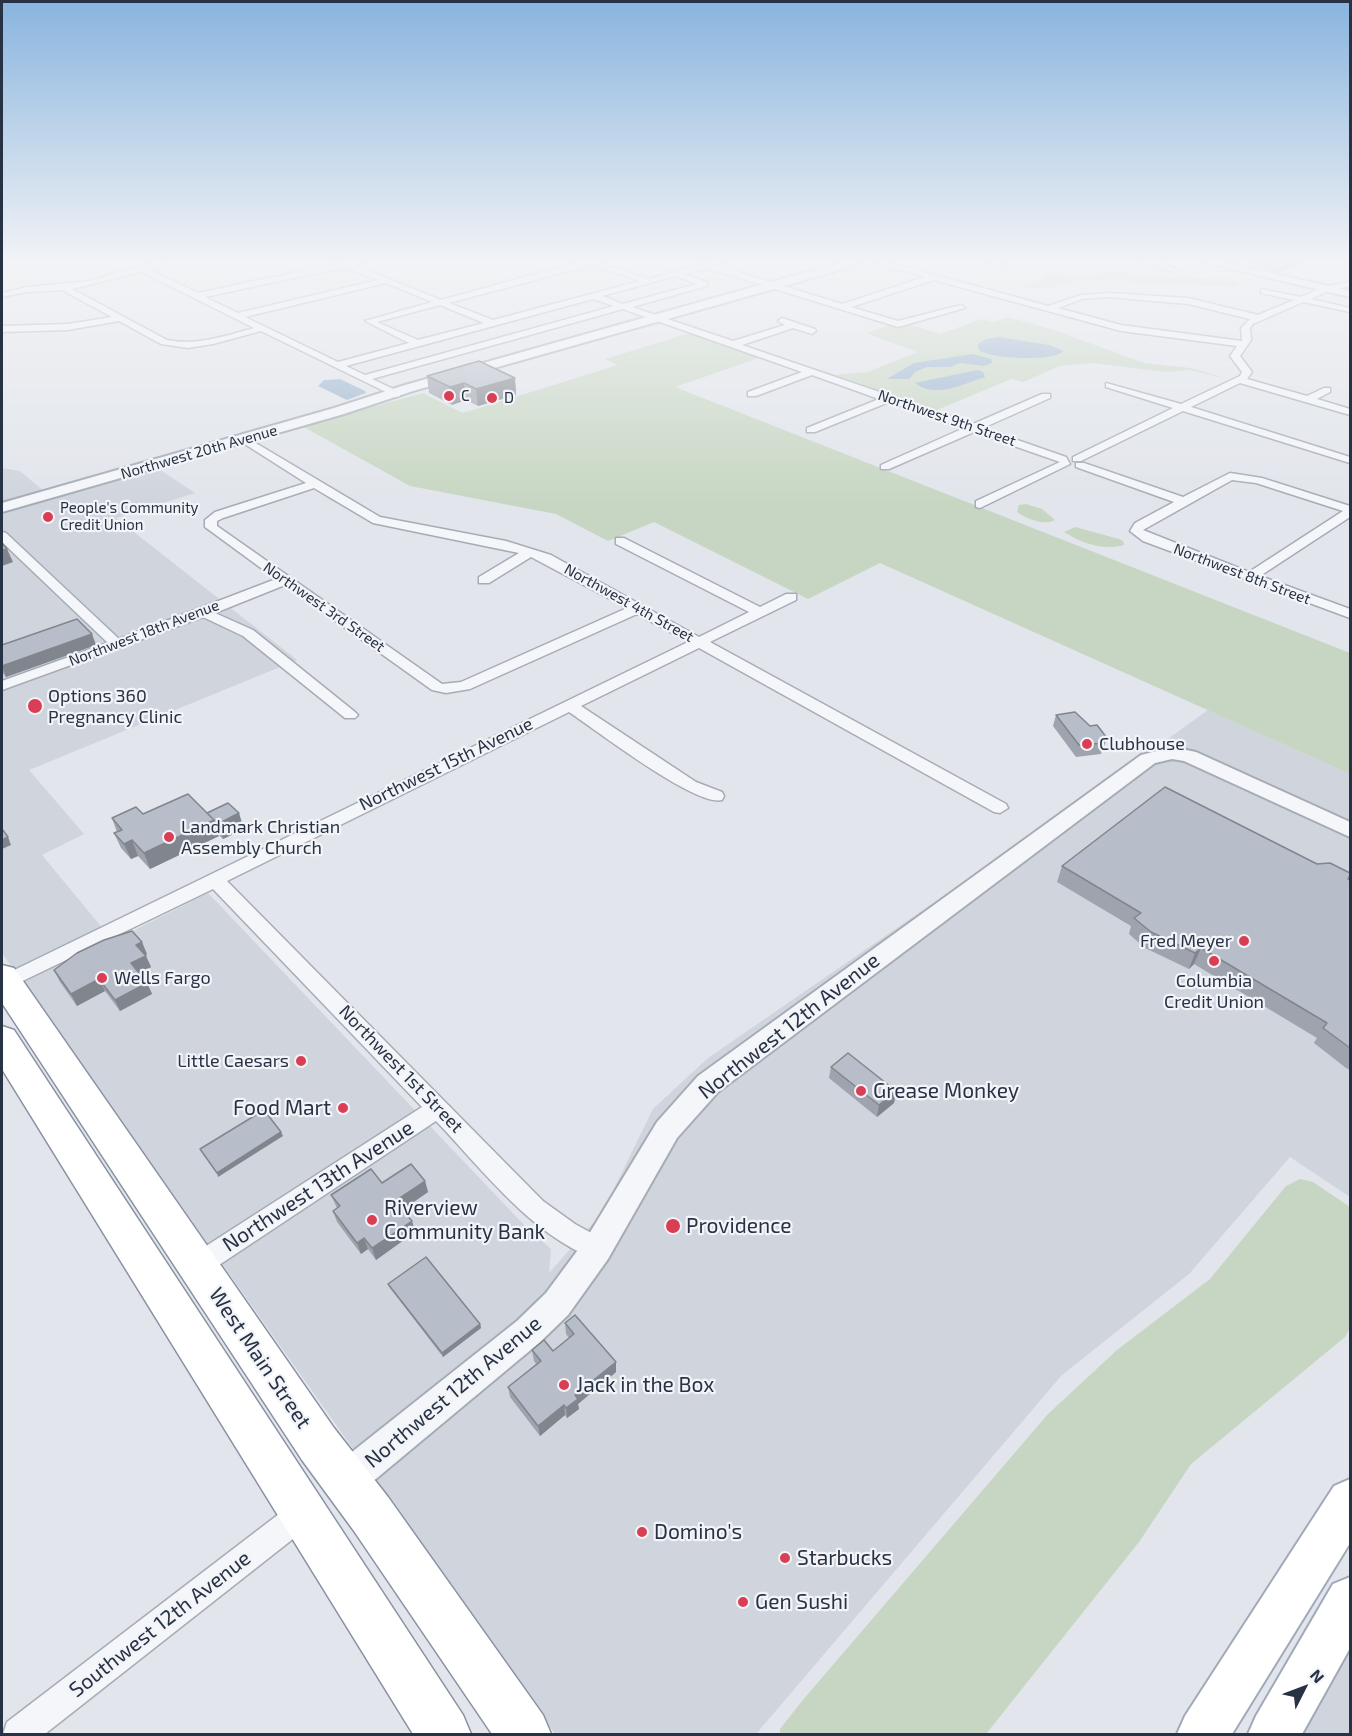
<!DOCTYPE html>
<html>
<head>
<meta charset="utf-8">
<style>
  body { margin:0 }
  #map { position:relative; width:1352px; height:1736px; overflow:hidden; background:#e2e5eb; font-family:"Exo 2",sans-serif }
  canvas { display:block }
  .frame { position:absolute; inset:0; border:3px solid #283245; pointer-events:none }
  .north { position:absolute; left:1274px; top:1658px; width:60px; height:60px; -webkit-text-stroke:4px #f2f4f8; paint-order:stroke; rotate:48deg; font-size:16px; font-weight:700; line-height:24px; text-align:center; color:#283245 }
  .north::after { content:''; display:block; margin:auto; width:21px; height:27px; background:#283245; clip-path:polygon(50% 0,100% 100%,50% 72%,0 100%) }
</style>
</head>
<body>
<div id="map">
<canvas width="1352" height="1736"></canvas>
<div class="frame"></div>
<div class="north">N</div>
</div>
<script>
const context = document.querySelector('canvas').getContext('2d');
context.lineJoin = 'round';
function fillPath(path, color) {
  context.fillStyle = color;
  context.fill(path, 'evenodd');
}
function strokePath(path, color, width, dash) {
  context.strokeStyle = color;
  context.lineWidth = width;
  context.lineCap = dash ? 'butt' : 'round';
  context.setLineDash(dash || []);
  context.stroke(path);
}
function label(font, color, halo, rows, align = 'center') {
  context.font = font + ' "Exo 2",sans-serif';
  context.lineWidth = 4.5;
  context.setLineDash([]);
  context.textBaseline = 'middle';
  context.strokeStyle = halo;
  context.fillStyle = color;
  for (const [text, x, y, turn = 0] of rows) {
    context.save();
    context.translate(x, y);
    context.rotate((+turn || 0) * Math.PI / 180);
    context.textAlign = isNaN(turn) ? turn : align;
    if (halo) context.strokeText(text, 0, 0);
    context.fillText(text, 0, 0);
    context.restore();
  }
}
fillPath(new Path2D(`
  M2,468L20,471L45,492L2,504Z
  M159,469L195,493L116,518L297,660L29,770L84,834L42,855L113,941L208,893L527,1228L551,1249L549,1273L602,1213L653,1109L708,1058L1093,793L1208,710L1350,774V1197L1290,1157L1189,1274L1062,1375L756,1734H555L2,953V514Z
  M1350,1649V1734H1301Z`), '#cfd4dd');
fillPath(new Path2D(`
  M1123,271L1136,276L1232,279L1241,287L1085,280C1062,281 1047,293 1024,287L1038,281L1046,272L1075,275Z
  M1008,317L1051,329L1144,363L1191,368L1228,379L1189,370L1167,372L1092,363L1060,366L1023,382L1011,379L937,410L835,375L868,372L917,352L866,333L890,325H912L940,334L982,319L993,322Z
  M689,333L759,358L675,387L1350,653V774L880,563L808,599L654,522L608,541L556,514L410,486L302,426L423,393L463,413L618,365L605,359Z
  M1026,504L1042,509L1055,520C1044,526 1027,519 1017,512L1019,505Z
  M1075,527L1119,539L1123,541L1124,545C1104,551 1081,543 1064,532Z
  M1300,1179L1313,1182L1350,1207V1328L1345,1337L1191,1464L1139,1542L986,1734H780V1729L802,1701L1048,1414L1117,1350L1210,1279L1286,1186Z`), '#c7d6c2');
fillPath(new Path2D(`
  M999,337L1049,345L1063,351C1055,362 990,359 979,350L978,344L986,339Z
  M973,354L991,359L992,363L984,366L960,363L951,367H927L915,372L909,379H887L914,363Z
  M977,370L983,372L985,377C963,384 935,399 915,383Z
  M340,379L365,391L366,393L347,400L318,386L324,380Z`), '#9ab3ce');
const minor = new Path2D(`
  M160,260H173L149,269L198,293L344,262L371,260L354,265L441,300L586,260H608L601,263L649,279L717,260H731L715,265L842,304L925,277L874,262L881,260L1048,306L1081,295L1108,293L1188,298L1258,315L1294,300L1261,293V289L1301,297L1323,287L1350,282V286L1328,291L1311,299L1350,308V312L1303,302L1253,324L1250,328L1251,340L1240,356L1252,372L1247,379L1307,396L1324,388H1330V392L1317,399L1350,409V415L1240,383L1191,407L1350,457V463L1183,411L1081,461H1073V457L1173,408L1106,387V383L1181,404L1240,376L1242,372L1230,356L1237,346L1121,331L934,280L851,307L898,321L961,305L965,308L898,327L707,268L684,274L707,282V286L632,307L733,341L785,325L778,321L782,318L815,329L816,331L812,334L793,328L742,345L973,424L1042,394H1050V398L983,428L1066,457L1070,464L980,508L976,507V501L1060,462L974,432L889,469H881V465L964,428L889,402L815,432H807V428L879,399L812,375L756,396H748V392L802,372L623,309L372,379L400,392V396L396,397L261,331L213,344L188,348L161,344L119,321L68,330L2,332V326L68,324L112,317L62,290L27,292L2,297V293L27,287L90,281ZM592,265L640,281L493,320L449,303ZM345,267L378,280L238,313L205,297ZM142,272L254,328C225,336 197,346 167,340L72,289ZM676,276L696,284L623,304L602,296ZM386,283L432,302L365,321L409,343L338,362L245,317ZM1108,297L1188,304L1250,319L1241,328L1242,341L1121,325L1058,308L1082,299ZM593,299L614,306L365,375L346,366ZM440,305L484,323L418,340L377,322Z
  M978,260H993L1006,265L1002,267Z
  M1137,260H1150L1178,270L1174,272Z
  M244,436L380,517L506,541L551,555L699,637L749,612L616,544V538H624L760,607L786,594H796V600L710,642L1006,804L1008,808L1000,813L994,812L699,648L581,706L696,782L722,792L724,796L722,800C696,807 596,730 569,712L227,881L543,1201L575,1224L606,1241L609,1249L606,1257L597,1260C531,1235 483,1170 436,1121L207,1273L198,1276L189,1273L186,1265L189,1257L422,1107L213,889L2,991V976L688,642L637,614L470,689L446,693L432,690L285,585L215,613L253,630L355,712L358,715L355,718H345L243,636L203,617L2,690V681L108,643L2,542V532L6,533L119,639L276,579L205,527V520L215,512L306,483L240,441V437ZM314,488L373,523L519,553L479,577V583H489L531,557L627,608L461,682L442,684L217,526V521L223,518Z
  M1076,463H1084L1183,497L1230,473L1262,478L1350,506V517L1260,576L1350,609V618L1143,541L1130,531L1135,523L1174,502L1076,467ZM1232,480L1256,483L1343,511L1249,572L1143,530Z
  M302,1500L312,1504L316,1514L312,1524L45,1734H3L7,1722L292,1504Z`);
const tertiary = new Path2D(`
  M849,260H867L830,273L413,391L344,414L2,512V503L334,408L405,385Z
  M1195,260H1215L1350,291V297Z
  M1172,747L1196,752L1350,822V837L1184,761L1172,759L1155,763L718,1092L677,1138L608,1259L568,1315L539,1343L359,1493L346,1498L333,1493L328,1480L333,1467L517,1321L546,1293L586,1239L657,1122L698,1076L1141,755Z`);
const primary = new Path2D(`
  M1350,1479V1543L1232,1734H1177L1185,1716L1334,1486Z
  M1350,1577V1648L1302,1734H1248L1256,1716L1333,1584Z`);
const trunk = new Path2D(`
  M2,965L14,968L334,1428L388,1497L543,1715L551,1734H492L354,1531L302,1460L2,1003Z
  M2,1026L14,1030L463,1715L471,1734H413L2,1069Z`);
strokePath(minor, '#a6acb6', 3);
strokePath(tertiary, '#a6acb6', 4);
strokePath(primary, '#a0a9b8', 4);
strokePath(trunk, '#8892a3', 3);
fillPath(minor, '#f5f6f9');
fillPath(tertiary, '#f5f6f9');
fillPath(primary, '#fff');
fillPath(trunk, '#fff');
fillPath(new Path2D(`
  M1253,260H1303L1302,263L1280,272L1251,265Z
  M427,376L515,378L516,395L478,406L466,400L452,405L429,393Z
  M2,645H96L6,677L2,672Z
  M1056,715L1090,726L1107,738L1103,749L1102,750L1101,754L1076,757L1053,726Z
  M143,814H208L244,829L223,839L219,835V836L150,869L138,856L131,859L121,848L114,833L117,832L112,818Z
  M1062,866L1349,879L1350,880V1070L1346,1068L1314,1043L1317,1038L1194,964L1189,969L1145,948L1129,934L1131,926L1057,882Z
  M147,954L145,955L151,967L139,973L147,983L152,994L120,1011L105,991L77,1006L60,982L54,970Z
  M831,1067L896,1091L894,1103L877,1117L829,1078Z
  M425,1181L428,1192L402,1210L412,1221L415,1232L376,1260L368,1249L361,1254L337,1222L333,1211L337,1208L331,1195L382,1183Z
  M388,1284L480,1324L481,1328L443,1357L390,1288Z
  M565,1323L616,1372L578,1404L579,1409L567,1418L565,1415L540,1436L510,1397L508,1387L536,1364L534,1361L532,1350L553,1351L569,1338L566,1334Z`), '#9ea3ad');
fillPath(new Path2D(`
  M1293,260H1303L1302,263L1280,272L1282,264Z
  M515,378L516,395L478,406L476,389Z
  M464,383L466,400L452,405L450,387Z
  M7,549L13,562L2,566V550Z
  M92,634L96,645L6,677L2,666Z
  M239,813L244,829L223,839L218,824Z
  M214,820L219,836L150,869L144,853Z
  M8,837L11,845L2,849V840Z
  M132,840L138,856L131,859L124,844Z
  M142,942L147,954L142,957L136,945Z
  M1201,948L1194,964L1189,969L1195,953Z
  M146,956L151,967L136,975L131,963Z
  M99,979L105,991L77,1006L71,994Z
  M147,983L152,994L120,1011L115,1000Z
  M896,1091L894,1103L877,1117L879,1105Z
  M281,1132L283,1136L218,1177L217,1173Z
  M425,1181L428,1192L399,1212L395,1201Z
  M412,1221L415,1232L376,1260L372,1248Z
  M364,1238L368,1249L361,1254L357,1243Z
  M480,1324L481,1328L443,1357L442,1353Z
  M616,1362V1372L578,1404L579,1409L567,1418L566,1408L575,1395Z
  M564,1405L565,1415L540,1436L538,1426Z`), '#81858d');
const building = new Path2D(`
  M1265,260H1293L1282,264Z
  M479,361L515,378L476,389L464,383L450,387L427,376Z
  M2,543L7,549L2,550Z
  M77,619L92,634L2,666V645Z
  M1075,712L1090,726L1097,725L1107,738L1101,739L1104,743L1079,745L1056,715Z
  M1165,787L1317,864L1330,863L1350,873V875L1348,879L1350,880V1048L1323,1028L1327,1023L1201,948L1195,953L1151,932L1134,918L1141,913L1062,866Z
  M188,794L214,820L144,853L132,840L124,844L114,833L122,830L112,818L136,807L143,814Z
  M228,803L239,813L218,824L207,813Z
  M2,829L8,837L2,840Z
  M132,931L142,942L136,945L146,956L131,963L147,983L115,1000L99,979L71,994L54,970L77,953L104,940Z
  M848,1053L896,1091L879,1105L831,1067Z
  M264,1110L281,1132L217,1173L200,1149Z
  M411,1164L425,1181L395,1201L412,1221L372,1248L364,1238L357,1243L333,1211L340,1206L331,1195L371,1169L382,1183Z
  M426,1257L480,1324L442,1353L388,1284Z
  M575,1315L616,1362L575,1395L578,1399L566,1408L564,1405L538,1426L508,1387L541,1361L532,1350L544,1340L553,1351L574,1334L565,1323Z`);
fillPath(building, '#b8bec9');
strokePath(building, '#81858d', 1.5);
const sky = context.createLinearGradient(0, 0, 0, 503);
sky.addColorStop(0, '#89b4de');
sky.addColorStop(0.52, '#f2f3f6');
sky.addColorStop(1, '#f2f3f600');
context.fillStyle = sky;
context.fillRect(0, 0, 1352, 503);
for (const [x, y, r, color] of [
  [449,396,6,"#d93e54"],
  [492,398,6,"#d93e54"],
  [48,517,6,"#d93e54"],
  [35,706,8,"#d93e54"],
  [1087,744,6,"#d93e54"],
  [169,837,6,"#d93e54"],
  [1244,941,6,"#d93e54"],
  [1214,961,6,"#d93e54"],
  [102,978,6,"#d93e54"],
  [301,1061,6,"#d93e54"],
  [861,1091,6,"#d93e54"],
  [343,1108,6,"#d93e54"],
  [372,1220,6,"#d93e54"],
  [673,1226,8,"#d93e54"],
  [564,1385,6,"#d93e54"],
  [642,1532,6,"#d93e54"],
  [785,1558,6,"#d93e54"],
  [743,1602,6,"#d93e54"]
]) {
  const dot = new Path2D();
  dot.arc(x, y, r, 0, 2 * Math.PI);
  context.fillStyle = color;
  context.fill(dot);
  strokePath(dot, '#f2f4f8', 2);
}
label('15px', '#283245', '#f2f4f8', [
  ["C",461,396],
  ["D",504,398],
  ["People's Community",60,508],
  ["Credit Union",60,525]
], 'left');
label('15px', '#283245', '#f2f4f8', [
  ["Northwest 9th Street",947,418,19],
  ["Northwest 20th Avenue",199,452,-16],
  ["Northwest 8th Street",1242,574,21],
  ["Northwest 4th Street",629,603,29],
  ["Northwest 3rd Street",324,607,35],
  ["Northwest 18th Avenue",144,633,-21]
]);
label('18px', '#283245', '#f2f4f8', [
  ["Options 360",48,696],
  ["Pregnancy Clinic",48,717],
  ["Clubhouse",1099,744],
  ["Landmark Christian",181,827],
  ["Assembly Church",181,848],
  ["Fred Meyer",1232,941,"right"],
  ["Wells Fargo",114,978],
  ["Columbia",1214,981,"center"],
  ["Credit Union",1214,1002,"center"],
  ["Little Caesars",289,1061,"right"]
], 'left');
label('18px', '#283245', '#f2f4f8', [
  ["Northwest 15th Avenue",446,764,-26],
  ["Northwest 1st Street",401,1069,46]
]);
label('21px', '#283245', '#f2f4f8', [
  ["Northwest 12th Avenue",789,1026,-38],
  ["Northwest 13th Avenue",318,1186,-33],
  ["West Main Street",260,1358,56],
  ["Northwest 12th Avenue",453,1392,-40],
  ["Southwest 12th Avenue",160,1624,-38]
]);
label('21px', '#283245', '#f2f4f8', [
  ["Grease Monkey",873,1091],
  ["Food Mart",331,1108,"right"],
  ["Riverview",384,1208],
  ["Community Bank",384,1232],
  ["Providence",686,1226],
  ["Jack in the Box",576,1385],
  ["Domino's",654,1532],
  ["Starbucks",797,1558],
  ["Gen Sushi",755,1602]
], 'left');
</script>
</body>
</html>
